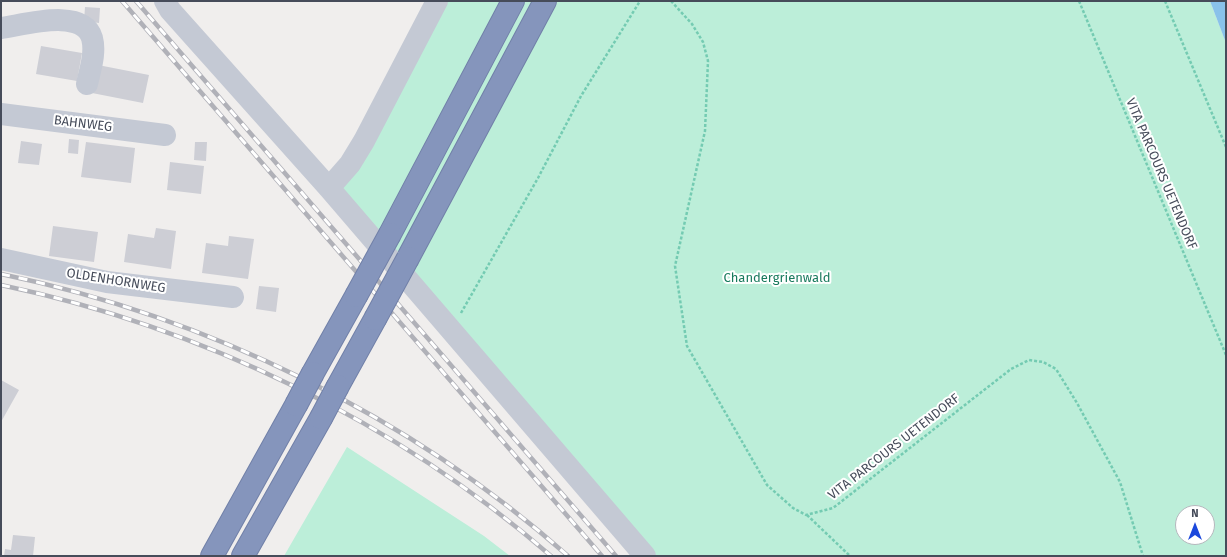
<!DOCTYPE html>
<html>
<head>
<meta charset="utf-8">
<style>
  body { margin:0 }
  #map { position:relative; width:1227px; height:557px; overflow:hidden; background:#f0eeed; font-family:"Fira Sans",sans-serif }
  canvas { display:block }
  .frame { position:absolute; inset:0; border:2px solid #464c5a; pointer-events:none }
  .north { position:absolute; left:1175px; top:505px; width:40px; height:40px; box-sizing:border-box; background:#fff; border:1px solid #b5b7bd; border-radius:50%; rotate:0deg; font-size:11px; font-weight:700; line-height:16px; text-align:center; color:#464c5a }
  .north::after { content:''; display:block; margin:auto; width:14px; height:18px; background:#1b48dc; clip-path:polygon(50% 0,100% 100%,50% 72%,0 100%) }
</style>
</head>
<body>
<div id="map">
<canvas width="1227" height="557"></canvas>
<div class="frame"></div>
<div class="north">N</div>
</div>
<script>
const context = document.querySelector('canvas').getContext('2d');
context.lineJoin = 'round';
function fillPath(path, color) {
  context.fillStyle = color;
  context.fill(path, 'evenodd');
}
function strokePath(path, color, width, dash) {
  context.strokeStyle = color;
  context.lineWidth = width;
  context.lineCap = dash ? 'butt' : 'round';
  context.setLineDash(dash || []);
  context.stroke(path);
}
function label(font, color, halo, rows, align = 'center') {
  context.font = font + ' "Fira Sans",sans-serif';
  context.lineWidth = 4;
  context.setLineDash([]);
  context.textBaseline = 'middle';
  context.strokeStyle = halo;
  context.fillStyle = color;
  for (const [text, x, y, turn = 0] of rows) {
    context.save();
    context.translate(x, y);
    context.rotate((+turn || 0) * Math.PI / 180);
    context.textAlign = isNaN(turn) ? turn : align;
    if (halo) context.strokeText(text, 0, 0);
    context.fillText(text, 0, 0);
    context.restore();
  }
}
fillPath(new Path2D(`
  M437,1H1210L1226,43V556H645L329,188ZM1183,513H1207V537H1183Z
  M347,447L484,536L510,556H284Z`), '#bceed9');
fillPath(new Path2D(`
  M1210,1H1226V43Z`), '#89c2ea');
fillPath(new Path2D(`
  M85,7L100,8L99,23L84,21Z
  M41,46L82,53L77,81L36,74Z
  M98,65L149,75L143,103L92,93Z
  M69,139L79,140L78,154L68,153Z
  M21,141L42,144L39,165L18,163Z
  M86,142L135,148L131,183L81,177Z
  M195,142H207L206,161L194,160Z
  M170,162L204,166L201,194L167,190Z
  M53,226L98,232L94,262L49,256Z
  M156,228L176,231L171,269L124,262L128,234L154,238Z
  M229,236L254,239L248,279L202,273L206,243L228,246Z
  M259,286L279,288L276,312L256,309Z
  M1,380L19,390L1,422Z
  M13,535L35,537L33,556H4L5,549L11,550Z`), '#cdced5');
const highway = new Path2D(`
  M390,234L513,1
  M408,258L545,1
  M313,373L356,296
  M338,386L375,319
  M212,556L296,405
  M243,556L321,418`);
strokePath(highway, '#7180a8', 24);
strokePath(new Path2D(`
  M671,1L692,24L703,42L708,61L705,131L675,266L687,346L767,485L793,508L806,515L833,508L1011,369L1029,360L1043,362L1056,369L1077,403L1120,482L1143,556
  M1079,1L1226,355
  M1165,1L1226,147
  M461,313L538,178L581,96L640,1
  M807,515L850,556`), '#74cbb2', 2.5, [3, 2]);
strokePath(new Path2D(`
  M165,1L170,10L329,188L645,556
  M1,28C24,25 83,7 92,38C96,53 90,70 87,84
  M1,114L165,135
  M329,188L350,164L364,141L437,1
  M1,259L107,282L233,297`), '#c4c9d4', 22);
strokePath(highway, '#8595bc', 22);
const rail = new Path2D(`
  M122,1L602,556
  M136,1L616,556
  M1,274C208,317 410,416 568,556
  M1,285C201,327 397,422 551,556`);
strokePath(rail, '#b0b1b8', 4.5);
strokePath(rail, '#fff', 3, [9]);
const highwayBridge = new Path2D(`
  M356,296L390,234
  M375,319L408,258
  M296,405L313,373
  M321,418L338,386`);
strokePath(highwayBridge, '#7180a8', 24, []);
strokePath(highwayBridge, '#8595bc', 22);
label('13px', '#464c5a', '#fff', [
  ["BAHNWEG",83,124,7],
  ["VITA PARCOURS UETENDORF",1161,174,67],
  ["OLDENHORNWEG",116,281,9],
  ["VITA PARCOURS UETENDORF",894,447,-38]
]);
label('13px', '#187a5d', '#fff', [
  ["Chandergrienwald",777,278]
]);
</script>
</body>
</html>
